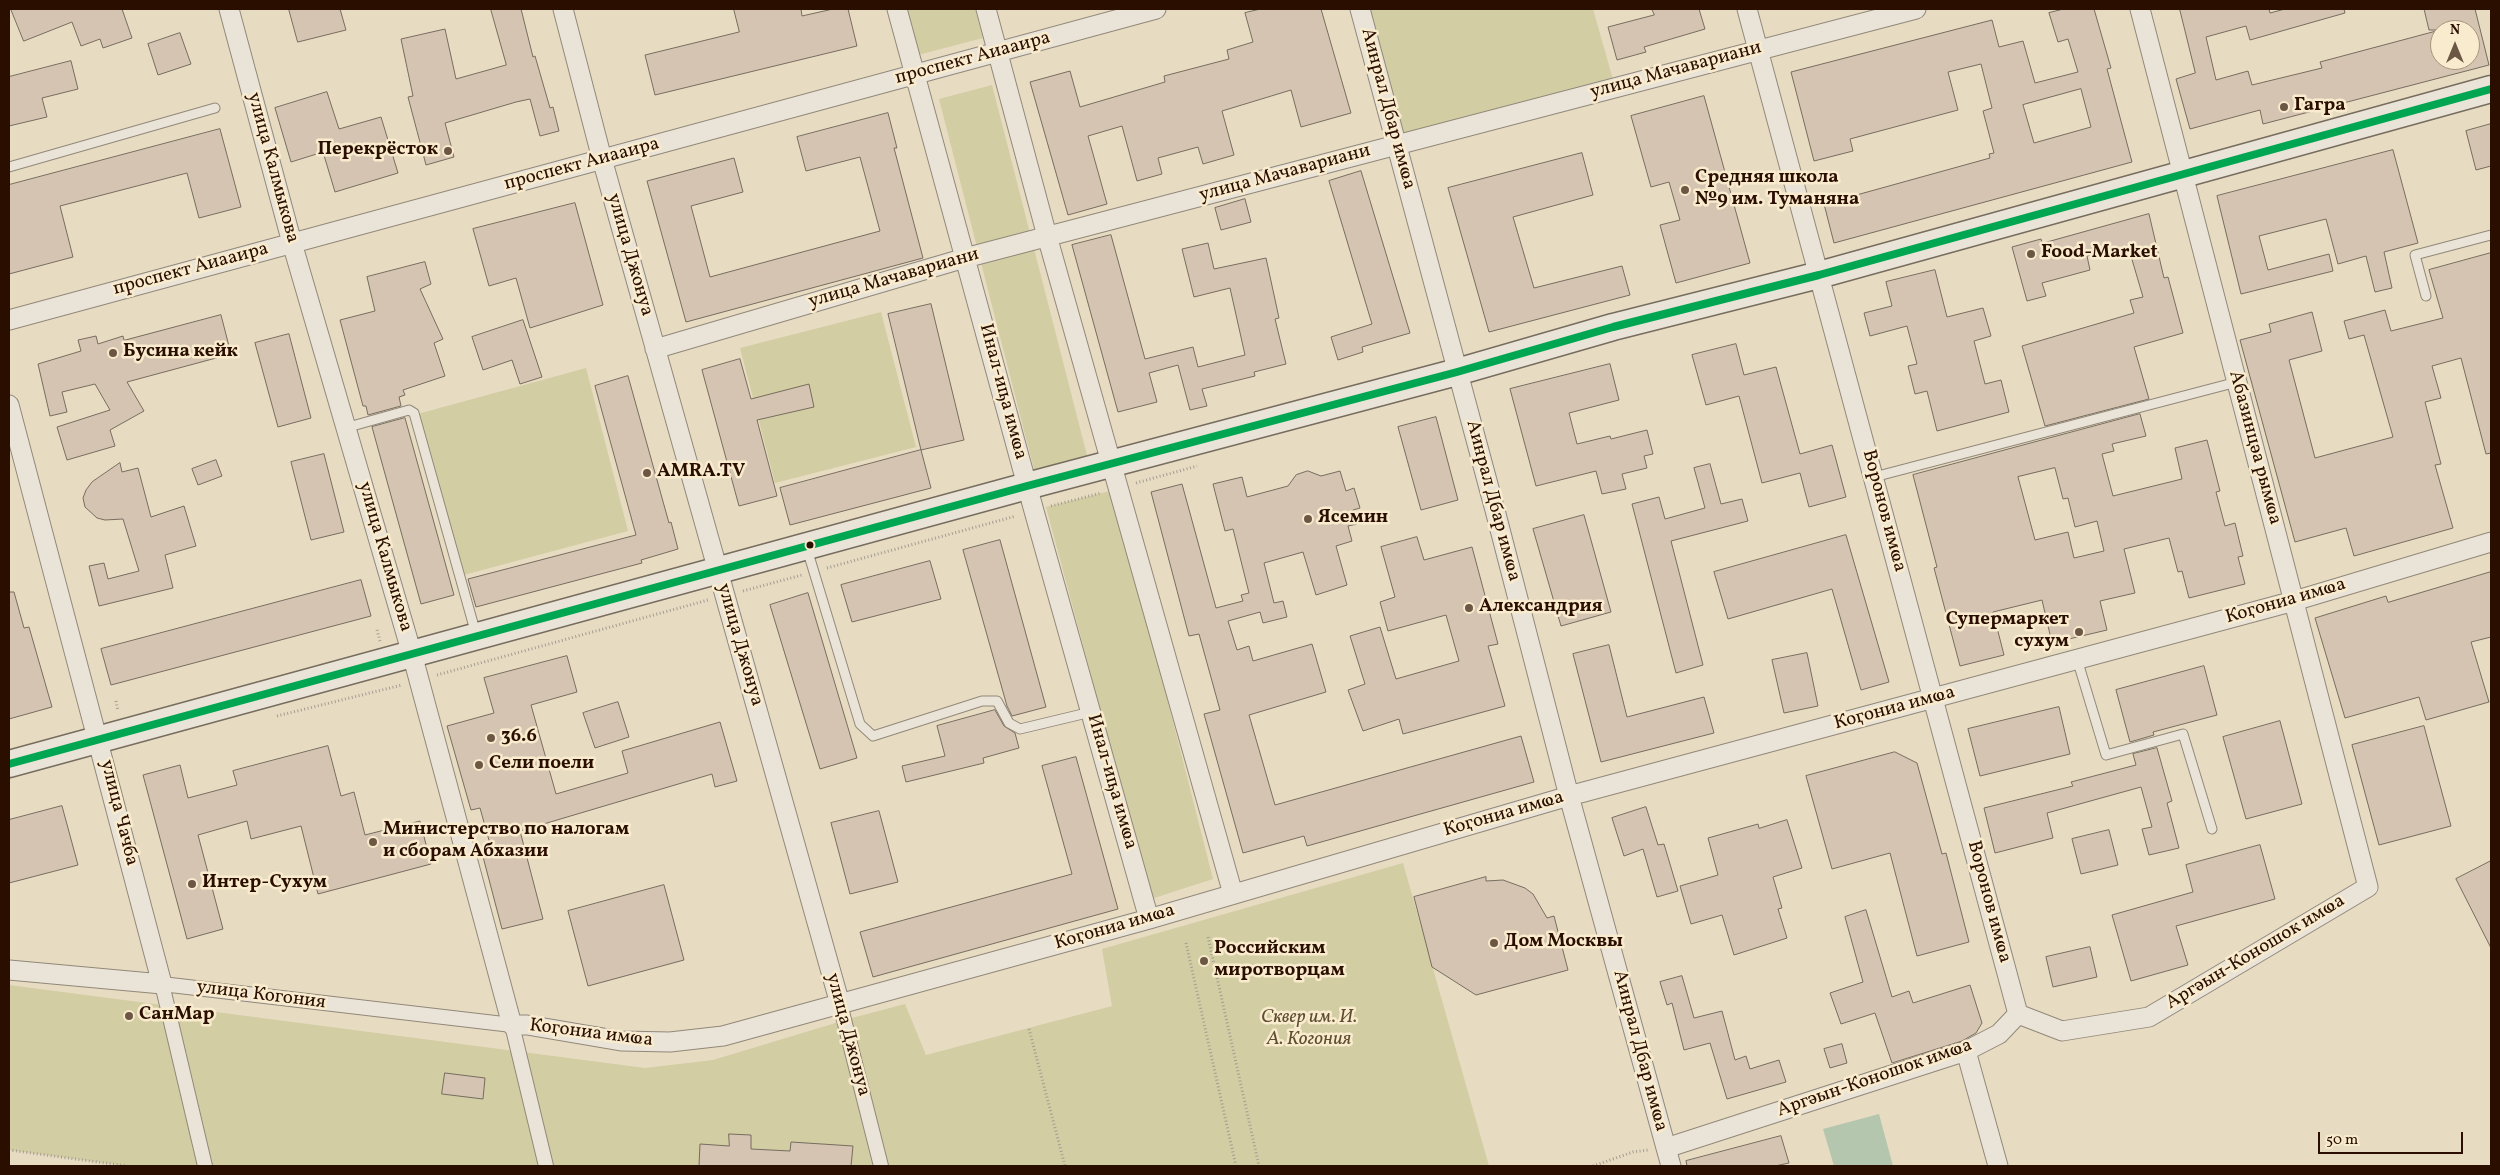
<!DOCTYPE html>
<html>
<head>
<meta charset="utf-8">
<style>
  body { margin:0 }
  #map { position:relative; width:2500px; height:1175px; overflow:hidden; background:#e7dbc2; font-family:Vollkorn,serif }
  canvas { display:block }
  .frame { position:absolute; inset:0; border:10px solid #2a0e00; pointer-events:none }
  .north { position:absolute; left:2430px; top:20px; width:50px; height:50px; box-sizing:border-box; background:#f9ecce; border:1px solid #a6937c; border-radius:50%; rotate:0deg; font-size:14px; font-weight:700; line-height:20px; text-align:center; color:#2a0e00 }
  .north::after { content:''; display:block; margin:auto; width:18px; height:22px; background:#6c5644; clip-path:polygon(50% 0,100% 100%,50% 72%,0 100%) }
  .scale { position:absolute; left:2318px; top:1132px; width:145px; height:22px; box-sizing:border-box; border:2px solid #2a0e00; border-top:0; padding-left:6px; font-size:15px; line-height:18px; white-space:nowrap; color:#2a0e00; -webkit-text-stroke:4px #f9ecce; paint-order:stroke }
</style>
</head>
<body>
<div id="map">
<canvas width="2500" height="1175"></canvas>
<div class="frame"></div>
<div class="north">N</div>
<div class="scale">50 m</div>
</div>
<script>
const context = document.querySelector('canvas').getContext('2d');
context.lineJoin = 'round';
function fillPath(path, color) {
  context.fillStyle = color;
  context.fill(path, 'evenodd');
}
function strokePath(path, color, width, dash) {
  context.strokeStyle = color;
  context.lineWidth = width;
  context.lineCap = dash ? 'butt' : 'round';
  context.setLineDash(dash || []);
  context.stroke(path);
}
function label(font, color, halo, rows, align = 'center') {
  context.font = font + ' Vollkorn,serif';
  context.lineWidth = 5;
  context.setLineDash([]);
  context.textBaseline = 'middle';
  context.strokeStyle = halo;
  context.fillStyle = color;
  for (const [text, x, y, turn = 0] of rows) {
    context.save();
    context.translate(x, y);
    context.rotate((+turn || 0) * Math.PI / 180);
    context.textAlign = isNaN(turn) ? turn : align;
    if (halo) context.strokeText(text, 0, 0);
    context.fillText(text, 0, 0);
    context.restore();
  }
}
fillPath(new Path2D(`
  M907,9H975L983,38L918,55Z
  M1370,9H1593L1614,83L1404,137Z
  M992,85L1090,467L1037,481L939,99Z
  M881,312L916,447L775,483L740,348Z
  M586,368L628,531L460,576L414,415Z
  M1114,490L1213,879L1151,899L1046,507Z
  M1403,863L1489,1166H127L9,1150V985L645,1068L713,1060L852,1018L905,1004L926,1055L1112,1006L1102,949Z`), '#d2cda3');
fillPath(new Path2D(`
  M1879,1114L1893,1166H1834L1823,1129Z`), '#b4c7ae');
const building = new Path2D(`
  M11,9H122L132,38L103,48L100,39L81,46L72,22L24,41Z
  M289,9H340L346,30L298,42Z
  M491,9H521L533,57L535,56L550,108L553,107L559,131L540,136L530,99L516,102L445,123L454,157L426,165L408,97L413,96L401,39L445,29L456,79L506,65Z
  M734,9H801L802,16L833,9H848L857,46L655,95L645,55L739,32Z
  M1261,9H1321L1351,113L1301,127L1291,90L1222,111L1234,155L1203,164L1198,147L1158,158L1162,174L1137,181L1122,126L1088,136L1107,204L1068,215L1030,82L1070,71L1080,107L1165,82L1164,76L1229,59L1227,50L1253,42L1245,13Z
  M1652,9H1699L1705,29L1644,47L1646,52L1617,60L1608,27L1654,15Z
  M2064,9H2094L2111,68L2107,69L2132,162L1834,243L1824,204L1990,158L1989,154L1994,153L1983,111L1992,108L1981,64L1948,72L1958,110L1850,139L1853,151L1814,161L1791,72L1992,20L1999,47L2023,41L2035,83L2078,72L2068,39L2058,42L2049,13ZM2081,89L2091,127L2034,143L2023,105Z
  M2180,9H2269L2270,13L2285,9H2344L2345,13L2250,40L2246,26L2206,37L2216,80L2248,71L2252,85L2322,68L2320,62L2440,30H2429L2424,9H2475L2489,65L2263,124L2260,110L2190,129L2176,79L2195,73ZM2440,30H2470V60H2440Z
  M180,33L191,64L158,75L148,44Z
  M71,61L78,89L42,98L47,117L9,126V77Z
  M327,92L339,129L381,117L398,173L335,192L323,152L291,162L275,108Z
  M1704,96L1750,263L1676,283L1660,225L1680,220L1669,182L1651,187L1631,116Z
  M888,113L897,148H894L923,258L686,322L647,181L734,158L743,192L691,206L710,277L880,231L860,157L806,171L797,137Z
  M2491,124V166L2476,170L2466,131Z
  M220,129L241,207L199,218L187,173L60,206L73,257L9,274V185Z
  M2393,150L2418,243L2384,252L2392,288L2375,292L2366,256L2338,264L2326,219L2259,236L2268,270L2329,254L2333,271L2241,294L2217,196Z
  M1582,153L1593,195L1513,217L1534,288L1622,266L1630,295L1489,332L1448,188Z
  M1361,171L1410,333L1362,347L1363,352L1338,360L1331,337L1372,324L1329,181Z
  M1245,199L1251,222L1221,230L1215,208Z
  M575,203L603,305L530,328L516,278L489,286L473,229Z
  M2149,214L2164,278L2168,277L2183,333L2134,347L2149,399L2045,426L2022,346L2134,313L2130,300L2143,297L2128,246L2087,256L2090,270L2042,283L2046,296L2027,301L2012,247L2041,239L2042,243Z
  M1111,235L1145,359L1193,347L1198,367L1245,355L1230,288L1194,297L1182,249L1208,243L1214,269L1266,258L1279,318L1275,319L1286,364L1254,372L1255,376L1202,389L1207,406L1190,410L1178,365L1149,373L1157,402L1118,412L1072,245Z
  M2491,253V453L2486,454L2461,358L2432,366L2441,398L2425,402L2441,464L2435,465L2453,528L2354,556L2346,528L2295,542L2240,340L2271,332L2269,324L2312,312L2322,351L2289,360L2315,458L2393,437L2364,335L2349,339L2344,321L2385,310L2391,331L2443,318L2429,270Z
  M425,262L431,284L420,289L443,339L434,343L445,376L403,390L405,395L399,397L401,406L368,415L366,406H363L340,320L375,311L367,277Z
  M1935,270L1947,317L1983,308L1991,336L1974,341L1985,384L2001,380L2009,412L1937,431L1927,391L1915,394L1908,366L1917,364L1907,326L1870,336L1864,313L1892,306L1886,282Z
  M931,304L964,440L921,450L888,314Z
  M221,315L231,354L127,382L144,411L110,430L115,446L67,460L57,427L110,410L95,384L62,392L67,412L50,416L38,364L81,351L78,340L96,336L98,344L123,336L124,340Z
  M523,320L542,377L520,384L512,360L483,370L472,337Z
  M289,334L311,418L278,427L255,343Z
  M1736,344L1744,375L1776,367L1800,454L1832,445L1846,497L1809,507L1800,473L1762,483L1739,396L1706,405L1692,355Z
  M740,359L751,399L809,384L814,407L757,420L777,496L739,506L702,370Z
  M1610,364L1619,400L1569,413L1577,444L1610,436L1611,439L1647,430L1653,454L1644,456L1647,468L1622,474L1626,489L1602,494L1596,471L1536,486L1510,389Z
  M628,376L669,523L671,522L678,549L641,560L642,563L476,607L468,579L636,535L595,386Z
  M2140,414L2146,436L2112,444L2114,451L2102,454L2113,496L2182,479L2175,448L2207,440L2220,491L2216,492L2225,526L2235,523L2243,556L2238,557L2245,584L2189,598L2182,571L2178,572L2169,538L2124,549L2135,593L2100,601L2107,630L2052,643L2042,600L1993,612L2004,655L1960,666L1934,568L1937,567L1913,475ZM2055,468L2063,499L2068,498L2075,527L2097,521L2104,551L2074,558L2068,532L2035,540L2018,477Z
  M1436,417L1458,500L1421,510L1398,427Z
  M405,418L454,595L421,604L372,427Z
  M921,450L931,488L790,525L780,488Z
  M324,454L344,532L311,540L291,462Z
  M216,460L222,476L198,485L192,469Z
  M120,463L122,472L138,468L151,517L184,506L196,546L165,555L173,588L99,606L89,566L104,563L108,579L139,571L123,519L105,520L97,518L85,507L83,498L86,490L92,482Z
  M1710,464L1721,504L1742,499L1748,521L1671,541L1703,665L1676,673L1632,504L1659,497L1665,519L1705,508L1694,468Z
  M1308,471L1321,476L1340,471L1346,491L1354,488L1360,508L1353,510L1357,524L1348,526L1352,541L1336,546L1347,585L1316,595L1303,552L1264,563L1274,603L1283,601L1287,617L1263,623L1260,612L1228,621L1237,650L1249,646L1253,661L1312,644L1326,692L1249,715L1275,805L1521,736L1534,782L1307,846L1304,836L1243,853L1204,714L1220,710L1199,634L1189,636L1151,492L1182,484L1216,608L1243,601L1241,595L1249,593L1233,529L1225,531L1213,484L1242,477L1247,497L1288,486L1296,475Z
  M1584,515L1611,612L1561,626L1533,529Z
  M1846,535L1889,682L1861,690L1832,589L1728,619L1714,572Z
  M1417,537L1424,560L1472,547L1498,644L1488,646L1505,706L1403,734L1399,719L1363,731L1348,690L1365,684L1350,636L1380,627L1396,679L1459,661L1446,615L1388,631L1380,602L1395,597L1381,547Z
  M1000,540L1046,707L1012,716L1007,706L963,550Z
  M930,561L941,599L852,622L841,585Z
  M2491,572V637L2471,642L2489,702L2426,720L2419,697L2345,718L2315,618L2386,596L2388,602Z
  M361,580L371,616L111,685L101,649Z
  M9,592H14L24,628L29,627L52,707L9,719Z
  M808,593L857,758L820,769L770,605Z
  M1609,645L1627,717L1704,697L1714,733L1601,762L1573,654Z
  M1807,653L1818,706L1784,713L1772,660Z
  M567,656L577,692L531,705L556,794L628,773L622,751L720,722L737,781L715,787L712,774L520,831L543,919L502,929L482,853L492,851L480,808L471,810L447,726L494,713L484,678Z
  M2204,666L2217,715L2153,732L2154,735L2130,742L2116,690Z
  M618,702L629,737L595,748L583,713Z
  M2059,707L2070,754L1980,776L1968,729Z
  M995,710L1004,726L1015,733L1019,748L983,758L984,763L906,782L902,766L945,756L937,726Z
  M2280,721L2302,804L2246,819L2223,737Z
  M2424,726L2451,826L2379,845L2352,745Z
  M328,746L341,796L354,792L365,835L420,821L431,864L318,894L301,826L251,839L247,821L198,835L223,929L187,939L143,775L180,765L188,798L237,785L233,771Z
  M2157,748L2172,801L2167,803L2179,848L2149,855L2142,829L2152,827L2141,787L2047,813L2053,838L1995,853L1984,808L2073,786L2071,782L2136,765L2133,754Z
  M1895,752L1917,763L1942,854L1946,853L1969,942L1917,956L1890,853L1832,869L1806,776Z
  M1076,757L1118,909L873,977L860,932L1072,874L1042,766Z
  M62,806L78,865L9,883V820Z
  M1646,807L1658,845L1664,844L1678,891L1657,897L1643,849L1624,856L1612,818Z
  M879,811L898,882L850,894L831,823Z
  M1787,820L1802,868L1773,877L1782,908L1778,909L1787,938L1734,955L1722,915L1691,924L1680,886L1718,875L1708,838L1758,824L1759,828Z
  M2109,830L2118,865L2081,874L2072,839Z
  M2260,845L2275,899L2176,926L2188,965L2131,981L2112,915L2193,892L2186,865Z
  M2491,861V948L2456,879Z
  M1486,877V881L1503,880L1525,888L1533,894L1547,918L1554,916L1568,970L1476,995L1432,967L1414,897Z
  M664,885L684,960L588,986L568,911Z
  M1866,910L1892,997L1909,991L1913,1003L1970,985L1982,1023L1976,1033L1962,1041L1892,1063L1875,1013L1841,1024L1830,993L1863,982L1845,917Z
  M2090,947L2097,977L2053,987L2046,957Z
  M1682,976L1694,1018L1722,1011L1735,1060L1746,1056L1750,1069L1779,1060L1786,1082L1727,1099L1710,1043L1684,1050L1672,1003L1667,1005L1660,982Z
  M1842,1044L1847,1063L1830,1068L1824,1049Z
  M445,1073L485,1078L483,1099L442,1094Z
  M729,1134L751,1135V1149L790,1151L791,1142L853,1146L851,1166H699L700,1144L729,1146Z
  M1781,1136L1789,1163L1775,1166H1687L1686,1161Z`);
fillPath(building, '#d5c4b1');
strokePath(building, '#776d5f', 1);
const service = new Path2D(`
  M9,167L215,108
  M2426,296L2415,255L2491,235
  M345,428L409,410L414,413L476,634
  M1874,477L2237,382
  M807,549L860,724L873,736L982,701H997L1009,723L1020,729L1091,712
  M2077,659L2106,755L2183,734L2212,829`);
const pedestrian = new Path2D(`
  M840,1004L881,1166
  M205,1166L162,984L512,1025L546,1166`);
const minor = new Path2D(`
  M229,9L292,243L412,654L512,1025H527L621,1041L670,1042L723,1036L1149,919L1569,796L2294,601L2491,542
  M563,9L602,159L840,1004
  M897,9L1034,511L1149,919
  M986,9L1047,236L1233,894
  M1360,9L1496,514L1569,796L1671,1166
  M1747,9L2018,1014
  M9,320L1156,9
  M655,349L965,258L1916,9
  M9,405L162,984L9,970
  M1966,1051L1998,1166
  M1666,1148L1966,1051L1999,1034L2018,1014L2062,1031L2149,1017L2368,887L2140,9`);
const secondary = new Path2D(`
  M9,764L1027,486L1457,372L1613,327L1819,275L2491,89`);
strokePath(service, '#928879', 11);
strokePath(pedestrian, '#928879', 16);
strokePath(minor, '#928879', 21);
strokePath(secondary, '#776d5f', 29);
strokePath(new Path2D(`
  M1136,483L1197,466
  M1051,506L1101,493
  M827,568L1016,516
  M743,591L802,575
  M377,630L380,641
  M437,675L708,600
  M116,701L118,711
  M277,716L402,685
  M1208,937L1259,1166
  M1186,943L1236,1166
  M1029,1029L1065,1166
  M9,1150L127,1166
  M1593,1166L1633,1152L1648,1150`), '#a49d92', 3, [1, 2.5]);
strokePath(service, '#eae4d8', 9);
strokePath(pedestrian, '#eae4d8', 14);
strokePath(minor, '#eae4d8', 19);
strokePath(secondary, '#eae4d8', 26);
strokePath(new Path2D(`
  M9,764L1027,486L1457,372L1613,327L1819,275L2491,89`), '#00a651', 8);
for (const [x, y, r, color] of [
  [2284,107,5,"#6c5644"],
  [448,151,5,"#6c5644"],
  [1685,190,5,"#6c5644"],
  [2031,254,5,"#6c5644"],
  [113,353,5,"#6c5644"],
  [647,473,5,"#6c5644"],
  [1308,519,5,"#6c5644"],
  [810,545,4.5,"#2a0e00"],
  [1469,608,5,"#6c5644"],
  [2079,632,5,"#6c5644"],
  [491,738,5,"#6c5644"],
  [479,765,5,"#6c5644"],
  [373,842,5,"#6c5644"],
  [192,884,5,"#6c5644"],
  [1494,943,5,"#6c5644"],
  [1204,961,5,"#6c5644"],
  [129,1016,5,"#6c5644"]
]) {
  const dot = new Path2D();
  dot.arc(x, y, r, 0, 2 * Math.PI);
  context.fillStyle = color;
  context.fill(dot);
  strokePath(dot, '#f9ecce', 2);
}
label('19px', '#2a0e00', '#f9ecce', [
  ["проспект Аиааира",973,59,-15],
  ["улица Мачавариани",1676,71,-15],
  ["Аинрал Дбар имҩа",1387,109,75],
  ["проспект Аиааира",582,165,-15],
  ["улица Калмыкова",272,168,75],
  ["улица Мачавариани",1285,174,-15],
  ["улица Джонуа",629,255,74],
  ["проспект Аиааира",191,270,-15],
  ["улица Мачавариани",894,279,-16],
  ["Инал-иҧа имҩа",1002,392,75],
  ["Абазинцәа рымҩа",2254,448,75],
  ["Аинрал Дбар имҩа",1492,501,75],
  ["Воронов имҩа",1883,511,75],
  ["улица Калмыкова",384,557,74],
  ["Коӷониа имҩа",2286,602,-16],
  ["улица Джонуа",739,645,74],
  ["Коӷониа имҩа",1895,709,-15],
  ["Инал-иҧа имҩа",1111,782,74],
  ["улица Чачба",118,813,76],
  ["Коӷониа имҩа",1504,815,-16],
  ["Воронов имҩа",1988,902,75],
  ["Коӷониа имҩа",1115,928,-16],
  ["Аргәын-Коношок имҩа",2256,953,-31],
  ["улица Когония",261,996,7],
  ["Коӷониа имҩа",591,1034,7],
  ["улица Джонуа",847,1035,75],
  ["Аинрал Дбар имҩа",1639,1051,75],
  ["Аргәын-Коношок имҩа",1875,1079,-19]
]);
label('bold 19px', '#2a0e00', '#f9ecce', [
  ["Гагра",2294,107],
  ["Перекрёсток",438,151,"right"],
  ["Средняя школа",1695,179],
  ["№9 им. Туманяна",1695,201],
  ["Food-Market",2041,254],
  ["Бусина кейк",123,353],
  ["AMRA.TV",657,473],
  ["Ясемин",1318,519],
  ["Александрия",1479,608],
  ["Супермаркет",2069,621,"right"],
  ["сухум",2069,643,"right"],
  ["36.6",501,738],
  ["Сели поели",489,765],
  ["Министерство по налогам",383,831],
  ["и сборам Абхазии",383,853],
  ["Интер-Сухум",202,884],
  ["Дом Москвы",1504,943],
  ["Российским",1214,950],
  ["миротворцам",1214,972],
  ["СанМар",139,1016]
], 'left');
label('italic 19px', '#5f4d30', '#f9ecce', [
  ["Сквер им. И.",1309,1019],
  ["А. Когония",1309,1041]
]);
</script>
</body>
</html>
